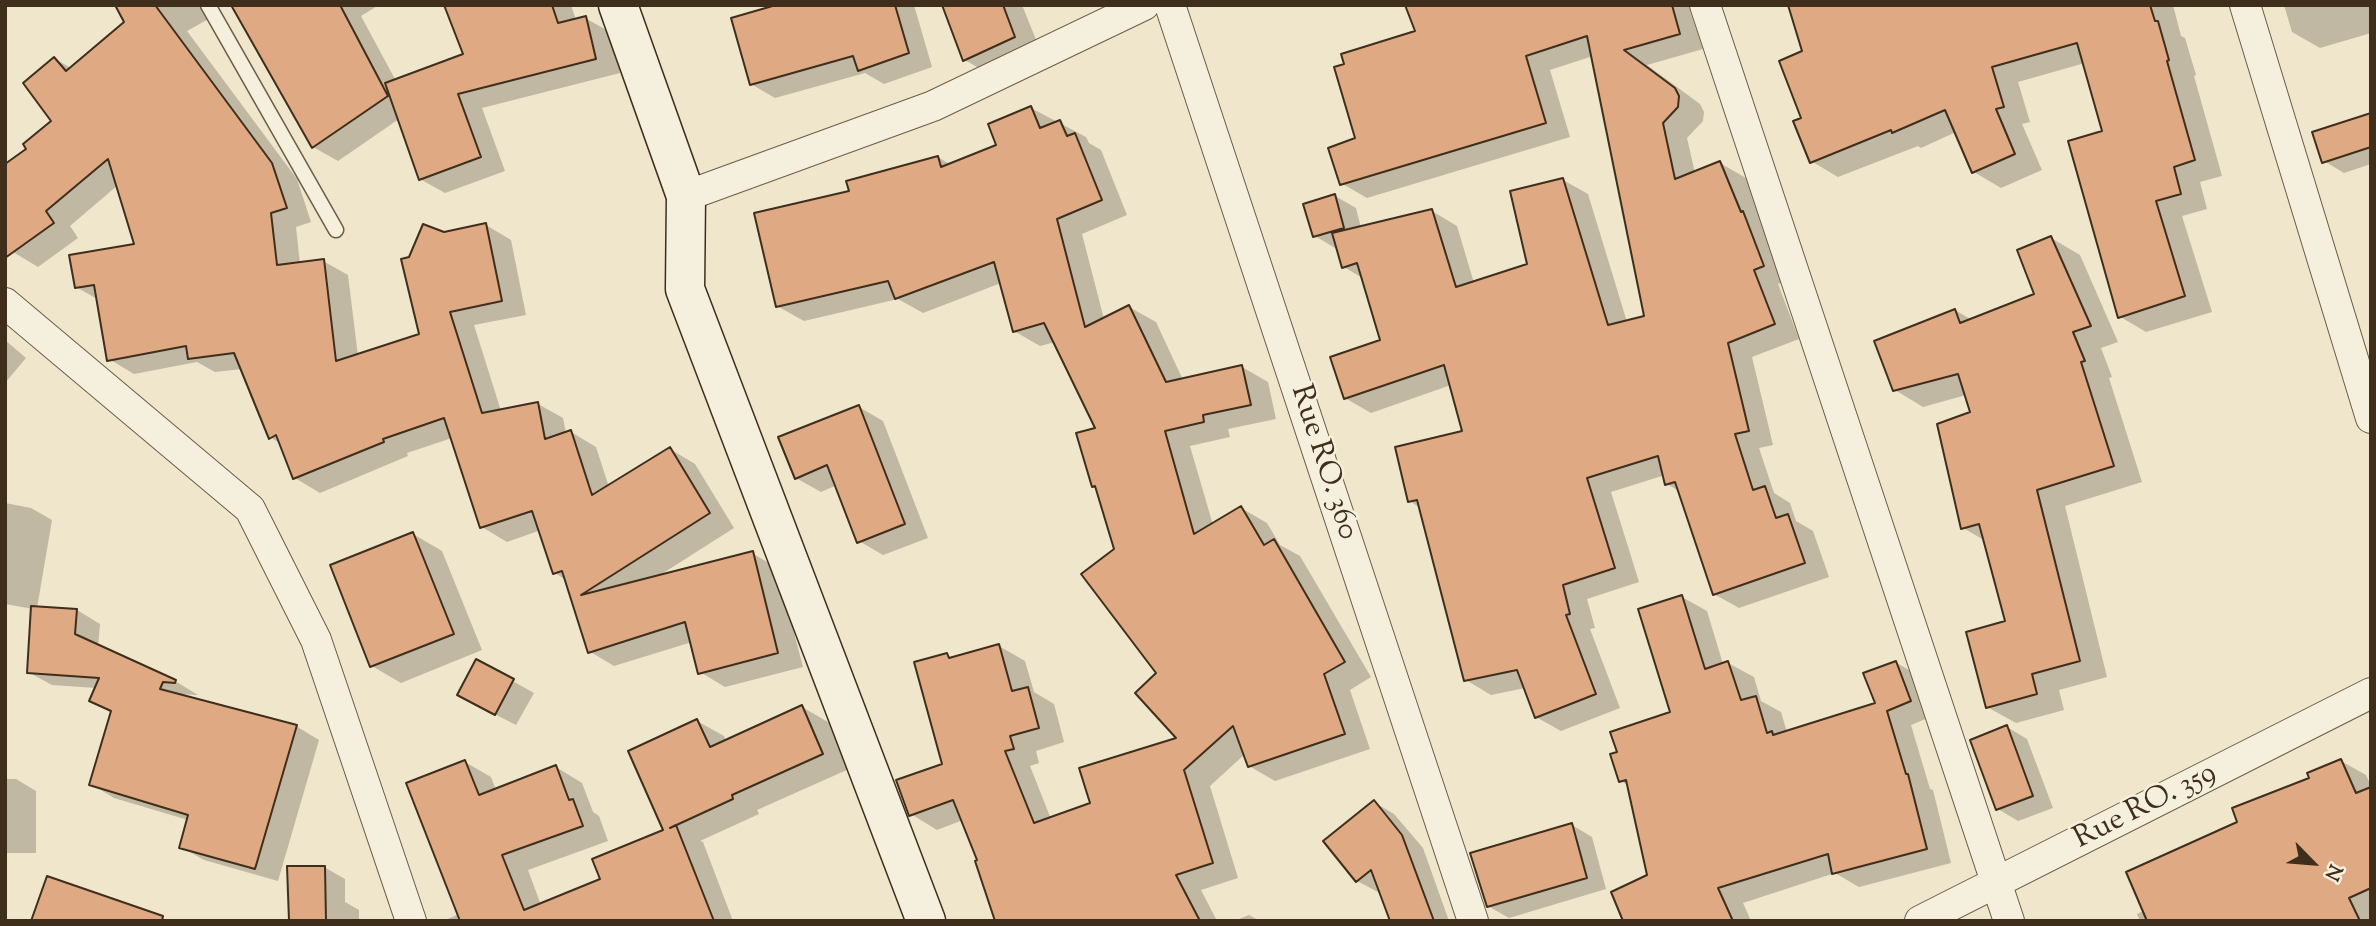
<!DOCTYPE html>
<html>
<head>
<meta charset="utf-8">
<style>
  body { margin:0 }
  #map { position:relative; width:2376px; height:926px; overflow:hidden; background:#f0e6cc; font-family:"Sorts Mill Goudy",serif }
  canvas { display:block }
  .frame { position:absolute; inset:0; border:7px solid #3f2e1c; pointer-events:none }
  .north { position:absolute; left:2278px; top:828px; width:70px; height:70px; -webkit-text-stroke:5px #f5efde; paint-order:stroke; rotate:115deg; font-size:19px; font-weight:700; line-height:28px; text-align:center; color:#3f2e1c }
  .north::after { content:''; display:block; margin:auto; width:24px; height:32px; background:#3f2e1c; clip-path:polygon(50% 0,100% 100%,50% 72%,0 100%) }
</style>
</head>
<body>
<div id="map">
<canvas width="2376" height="926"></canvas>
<div class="frame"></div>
<div class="north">N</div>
</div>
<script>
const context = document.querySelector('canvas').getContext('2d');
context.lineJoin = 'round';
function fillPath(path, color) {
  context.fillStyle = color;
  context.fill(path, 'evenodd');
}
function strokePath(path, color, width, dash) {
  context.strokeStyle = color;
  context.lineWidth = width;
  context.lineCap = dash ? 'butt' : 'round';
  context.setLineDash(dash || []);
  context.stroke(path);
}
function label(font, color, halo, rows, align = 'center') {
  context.font = font + ' "Sorts Mill Goudy",serif';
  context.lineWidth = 5;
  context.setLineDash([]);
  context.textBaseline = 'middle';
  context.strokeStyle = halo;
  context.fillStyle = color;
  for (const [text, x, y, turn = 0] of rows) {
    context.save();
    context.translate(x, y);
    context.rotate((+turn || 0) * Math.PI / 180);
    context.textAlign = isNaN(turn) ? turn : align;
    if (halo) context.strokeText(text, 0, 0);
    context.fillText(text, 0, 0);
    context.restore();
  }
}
fillPath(new Path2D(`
  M117,5H209L214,16L187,31L297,179L311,222L296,227L300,264L323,261L348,275L358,356L421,335L410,258L443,234L486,225L511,240L526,315L474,325L501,411L538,404L563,418L566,434L571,432L596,447L609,487L670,449L695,464L734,528L657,577L752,553L777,568L803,667L725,687L700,672L692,642L614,666L589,651L566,580L555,573L541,530L507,542L482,527L452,438L407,453L408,456L320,493L295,478L281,444L270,437L242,369L215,372L197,362L134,374L109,359L99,300L76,287L136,245L118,185L70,226L78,238L38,267L13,252L29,149L53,121L55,59L71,68L126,23Z
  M282,5H379L361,16L396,81L465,55L446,5H571L576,20L585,18L610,32L620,73L482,108L505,171L445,193L420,179L399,119L338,161L313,147Z
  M782,5H914L932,67L884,84L865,73L775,98L751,84Z
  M943,5H1022L1041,52L992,76L965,60Z
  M1407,5H1688L1703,49L1647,65L1700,104L1704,112L1703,121L1687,138L1695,173L1720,163L1746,178L1788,281L1778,284L1799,339L1752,357L1773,445L1759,448L1774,493L1790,503L1796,521L1813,531L1829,577L1739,608L1714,594L1679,491L1667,484L1665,475L1611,492L1639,582L1587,599L1595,628L1590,629L1620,708L1561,731L1536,717L1525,688L1491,695L1466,680L1420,508L1410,501L1464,432L1451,385L1371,413L1345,398L1382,341L1364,279L1344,267L1338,247L1335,248L1315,236L1335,196L1356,208L1361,228L1432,211L1457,226L1474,283L1529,265L1563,180L1588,194L1627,322L1646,317L1593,56L1550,70L1570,137L1367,198L1341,183L1358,139L1417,32Z
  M1784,5H2173L2181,36L2185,38L2196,75L2194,76L2222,176L2200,182L2207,209L2182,216L2212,312L2146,332L2119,316L2105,132L2085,63L2018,82L2030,122L2022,124L2042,170L2001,188L1974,172L1956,132L1921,148L1918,146L1838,177L1811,161L1804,119L1805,52L1791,9Z
  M2284,5H2371V33L2320,48L2292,32Z
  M1031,108L1086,137L1089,143L1101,150L1127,215L1082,234L1104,319L1129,307L1156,322L1183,380L1242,367L1268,382L1276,419L1228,429L1230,437L1190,446L1213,525L1241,508L1267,523L1280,545L1300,556L1371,677L1350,690L1370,749L1275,781L1249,766L1245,754L1210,786L1238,878L1201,890L1217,921H997L980,861L963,820L937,830L911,814L944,765L947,655L953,659L999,646L1025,661L1034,692L1054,704L1064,742L1036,751L1039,763L1030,766L1051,819L1092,805L1179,739L1098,488L1093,486L1097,429L1055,342L1040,346L1014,331L1001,283L923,313L898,299L804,321L777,306L851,193L938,157L951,165L998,146Z
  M2371,115V164L2344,173L2324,161Z
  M2051,238L2080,255L2118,342L2101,348L2112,377L2109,378L2142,482L2065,506L2107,677L2059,690L2064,710L2016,723L1987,707L2007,622L1984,540L1963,528L1972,413L1966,395L1923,407L1895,390L1955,310L1972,320L2036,295Z
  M5,340L26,358L5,383Z
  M859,407L883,421L928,538L883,555L859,541L837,485L821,492L796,478Z
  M5,503L31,508L52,520L37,608L77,610L100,624L98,647L175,681L198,695L179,694V696L296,726L319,740L278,881L204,860L181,847L188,820L114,798L91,784L112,713L91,700L96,688L52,685L28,672L33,609L5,604Z
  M413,534L442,551L482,650L401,683L372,666Z
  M1682,597L1707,611L1723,664L1728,663L1754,677L1761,701L1781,712L1787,732L1877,704L1895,662L1921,677L1935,715L1911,725L1930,789L1933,790L1951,863L1859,887L1835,873L1743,903L1751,921H1625L1649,876L1629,786L1621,781L1619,753L1672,713Z
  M477,661L534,693L516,725L479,706Z
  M802,707L828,722L849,769L757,810L759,814L700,841L703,842L733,921H443L459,914L465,762L491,777L496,790L556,767L582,783L593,812L599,816L608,841L528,870L541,905L602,880L666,831L697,721L724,736L726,741Z
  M2007,727L2027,739L2053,808L2018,821L1998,809Z
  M2341,761L2366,775L2371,786V921H2140L2137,914L2145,910L2240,823Z
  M5,779H16L36,791V853H5Z
  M1374,802L1394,814L1423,848L1449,921H1392L1380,890L1378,892L1357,881Z
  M1572,825L1592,837L1606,889L1509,918L1488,906Z
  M324,867L345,879V902L359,910V921H291Z
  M1249,915L1260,921H1234Z`), '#0003');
const building = new Path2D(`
  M115,5H155L272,163L287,208L271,213L277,265L324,259L336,361L419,334L401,259L409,257L423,224L444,232L486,223L502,301L450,312L482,413L538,402L545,439L571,430L592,495L670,447L710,513L581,595L753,551L778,653L698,674L685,622L588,653L562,571L553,574L532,511L480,528L444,418L383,439L384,442L293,479L276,435L269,439L234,353L188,359L186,346L107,361L94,285L75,288L69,255L134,244L108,159L46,211L54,223L5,258V164L26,149L23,144L51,121L23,83L54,57L66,71L124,22Z
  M231,5H340L388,96L312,148Z
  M444,5H552L558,23L586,16L596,59L458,94L481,157L419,180L385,83L463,54Z
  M776,5H895L909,53L858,71L853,56L750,85L731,18Z
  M942,5H1003L1015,37L963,61Z
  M1405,5H1672L1680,34L1624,50L1675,88L1679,96L1678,107L1663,123L1675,179L1720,161L1741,212L1743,211L1764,266L1754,270L1775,324L1728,343L1749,431L1735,434L1753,490L1765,486L1776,518L1788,514L1805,563L1713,595L1675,482L1665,485L1658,456L1587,478L1615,568L1563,585L1570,614L1566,615L1596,694L1535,718L1517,670L1464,681L1417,500L1408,502L1395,447L1462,431L1444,365L1344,399L1330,357L1380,340L1357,263L1342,268L1332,233L1432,209L1456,287L1527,264L1510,191L1563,178L1608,325L1644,316L1587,36L1526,56L1546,123L1340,185L1328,148L1355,138L1334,67L1344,64L1341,54L1415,31Z
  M1788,5H2150L2155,21H2158L2169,60L2167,61L2195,160L2174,167L2181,194L2156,201L2185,296L2118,318L2068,141L2102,131L2077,43L1992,67L2004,107L1996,109L2015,154L1972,173L1945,110L1892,133L1891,130L1810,163L1793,121L1801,118L1779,61L1802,51Z
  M1031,106L1040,128L1060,120L1067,136L1075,133L1102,200L1057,219L1085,327L1129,305L1166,382L1242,365L1251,405L1203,415L1204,422L1165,431L1194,534L1241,506L1264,545L1274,539L1345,662L1324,674L1345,734L1248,767L1233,726L1184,770L1213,863L1176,875L1200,921H995L975,861L977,860L953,800L909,816L896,780L942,764L914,662L947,653L949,658L999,644L1012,691L1028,687L1039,728L1010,736L1014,749L1005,751L1034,823L1090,803L1079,768L1176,738L1135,693L1156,673L1081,574L1114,549L1095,486L1092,487L1076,433L1095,428L1044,323L1013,332L994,262L895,299L888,281L776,307L754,213L849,191L846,181L938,156L941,167L996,145L988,124Z
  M2371,113V147L2322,163L2312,132Z
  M1335,194L1344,228L1313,237L1303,204Z
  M2051,236L2091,326L2073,332L2085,361L2081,362L2114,466L2037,490L2080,661L2032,674L2037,694L1986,708L1966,632L2005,621L1979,524L1961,529L1937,424L1970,412L1958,374L1893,391L1874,341L1955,309L1960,323L2034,294L2017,250Z
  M859,405L905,524L857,543L827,465L795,479L778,437Z
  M413,532L454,634L370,667L330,565Z
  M1682,595L1705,669L1728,661L1741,700L1756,696L1767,733L1772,731L1773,735L1875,703L1863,673L1896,661L1911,701L1887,711L1906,774H1908L1927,849L1832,874L1828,854L1718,888L1733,921H1623L1611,892L1647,875L1626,780L1619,782L1610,754L1617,752L1610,732L1670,712L1638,609Z
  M31,606L77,609L75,634L176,680L175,683L163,682L160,689L297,725L255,869L179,848L188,815L89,785L111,711L89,701L99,678L27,673Z
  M476,659L514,679L495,715L457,695Z
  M802,705L823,754L732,795L733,799L670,828L676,825L714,921H460L406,783L465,760L479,795L556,765L569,800L573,799L583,826L502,855L524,910L600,879L592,859L663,830L628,751L697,719L710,747Z
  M2007,725L2033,796L1996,810L1970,740Z
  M2341,759L2356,793L2371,787V888L2349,898L2360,921H2147L2126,872L2237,822L2232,808L2309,778L2307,773Z
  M1374,800L1402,835L1434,921H1390L1371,870L1356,882L1323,841Z
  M1572,823L1587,878L1487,907L1470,853Z
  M287,866H325L326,921H289Z
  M47,876L163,916L162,921H31Z`);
fillPath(building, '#dfa983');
strokePath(building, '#3f2e1c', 2);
const lane = new Path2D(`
  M208,5L336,230`);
const street = new Path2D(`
  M1170,5L1473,921
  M1705,5L2009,921
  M2245,5L2371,418
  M686,196L933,106L1144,5
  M5,303L250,509L316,640L411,921
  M1920,921L2371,693`);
const secondary = new Path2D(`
  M618,5L686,196L685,289L926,921`);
strokePath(lane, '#6b5c48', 17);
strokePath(street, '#6b5c48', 32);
strokePath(secondary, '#3f2e1c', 41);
strokePath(lane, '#f5efde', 14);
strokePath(street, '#f5efde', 30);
strokePath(secondary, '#f5efde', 38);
label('30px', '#3f2e1c', '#f5efde', [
  ["Rue RO. 360",1322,463,72],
  ["Rue RO. 359",2146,808,-27]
]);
</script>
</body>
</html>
